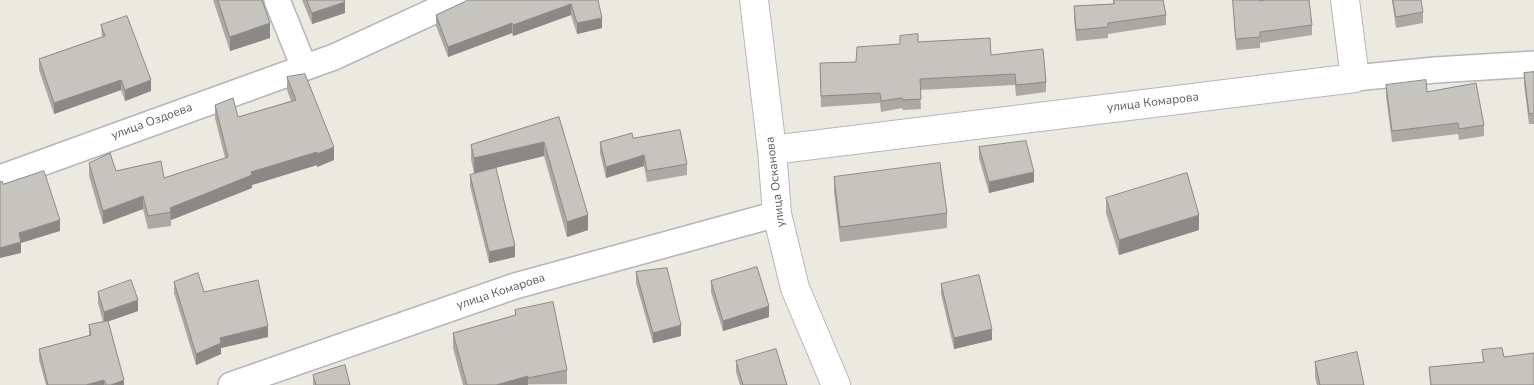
<!DOCTYPE html>
<html>
<head>
<meta charset="utf-8">
<style>
  body { margin:0 }
  canvas { display:block; background:#ebe9e0 }
</style>
</head>
<body>
<canvas width="1534" height="385"></canvas>
<script>
const context = document.querySelector('canvas').getContext('2d');
context.lineJoin = 'round';
function strokePath(path, color, width, dash) {
  context.strokeStyle = color;
  context.lineWidth = width;
  context.lineCap = dash ? 'butt' : 'round';
  context.setLineDash(dash || []);
  context.stroke(path);
}
function fillPath(path, color) {
  context.fillStyle = color;
  context.fill(path, 'evenodd');
}
function label(font, color, halo, rows, align = 'center') {
  context.font = font + ' "Nunito Sans",sans-serif';
  context.lineWidth = 5;
  context.setLineDash([]);
  context.textBaseline = 'middle';
  context.strokeStyle = halo;
  context.fillStyle = color;
  for (const [text, x, y, turn = 0] of rows) {
    context.save();
    context.translate(x, y);
    context.rotate((+turn || 0) * Math.PI / 180);
    context.textAlign = isNaN(turn) ? turn : align;
    if (halo) context.strokeText(text, 0, 0);
    context.fillText(text, 0, 0);
    context.restore();
  }
}
const street = new Path2D(`
  M277,0L304,67
  M1355,78L1435,70L1534,64
  M0,178L334,57L458,0
  M231,385L515,286L777,214`);
const secondary = new Path2D(`
  M754,0L772,150L777,214L795,288L836,385
  M772,150L1355,78L1345,0`);
strokePath(street, '#b3b6ba', 28);
strokePath(secondary, '#b4b7bc', 30);
strokePath(street, '#fff', 25);
strokePath(secondary, '#fff', 28);
fillPath(new Path2D(`
  M213,0H262L270,38L230,51Z
  M302,0H344L345,13L312,24Z
  M598,0L602,28L577,34L571,15L513,36L512,33L448,57L436,26V15L464,2Z
  M1113,0H1163L1166,15V25L1108,34V38L1076,41L1074,17V6L1113,4Z
  M1233,0L1259,1L1312,25V35L1260,43V48L1236,50Z
  M1392,0H1421L1423,12V23L1396,28Z
  M101,25L151,91L125,101L121,90L54,114L39,70V59L102,37Z
  M918,42L991,55L1046,82V92L1016,96L1015,85L920,90L921,109L903,110L902,108L881,112L880,103L821,107L820,73L856,62L900,44Z
  M1534,72V124H1529L1524,84V73Z
  M287,77L334,160L317,167V165L252,185V188L171,220V226L148,229L143,209L103,224L89,176V163L116,171L164,178L225,158L215,118V105L238,117L291,101L287,90Z
  M1386,85L1427,92L1484,125V136L1459,140L1458,134L1392,142L1386,96Z
  M559,117L588,230L567,237L544,156L474,173L471,160V145Z
  M633,138L687,164V175L647,182L644,166L606,178L600,153V142Z
  M979,147L1034,182L989,193L979,158Z
  M470,175L515,257L489,263L470,186Z
  M834,177L947,213V228L840,242L834,192Z
  M1106,198L1199,230L1119,255L1106,213Z
  M636,272L681,336L653,343L636,283Z
  M711,281L769,317L723,331L711,292Z
  M174,282L204,292L268,337L221,348V354L196,365L174,293Z
  M941,284L992,340L954,349L941,294Z
  M98,292L138,311L108,321L124,385H46L39,360V349L89,336V325L103,322L98,303Z
  M515,310L567,370V384L463,385L453,348V333L515,315Z
  M1482,350L1504,357L1534,385H1430L1429,367L1483,362Z
  M736,361L787,385H740L736,372Z
  M1315,362L1364,385H1317L1315,377Z
  M313,375L350,385H313Z`), '#aaa9a3');
fillPath(new Path2D(`
  M345,2V13L312,24V13Z
  M571,4V15L513,36V25Z
  M602,18V28L577,34V23Z
  M270,23V38L230,51V37Z
  M512,23V33L448,57V47Z
  M121,80V90L54,114V103Z
  M151,80V91L125,101V90Z
  M544,142V156L474,173V158Z
  M334,147V160L317,167V154Z
  M317,152V165L252,185V188L171,220L170,208L251,172Z
  M644,155V166L606,178V167Z
  M1034,172V182L989,193V182Z
  M143,196V209L103,224V211Z
  M588,215V230L567,237V222Z
  M1199,215V230L1119,255V240Z
  M60,220V231L21,243V253L0,258V248L19,233Z
  M515,246V257L489,263V252Z
  M138,300V311L104,323V312Z
  M769,306V317L723,331V321Z
  M681,325V336L653,343V333Z
  M268,326V337L221,348V354L196,365V354L220,338Z
  M992,329V340L954,349V338Z
  M528,376V385H496Z
  M104,380V385H86Z
  M124,380V385H111Z`), '#8b8985');
const building = new Path2D(`
  M218,0H262L270,23L230,37Z
  M307,0H344L345,2L312,13Z
  M467,0H598L602,18L577,23L571,4L513,25L512,23L448,47L436,15L464,2Z
  M1114,0H1163L1166,15L1108,23V27L1076,30L1074,6L1114,4Z
  M1233,0H1259V1L1265,0H1309L1312,25L1260,32V37L1236,39Z
  M1393,0H1421L1423,12L1396,17Z
  M127,16L151,80L125,90L121,80L54,103L39,59L105,36L101,25Z
  M918,34V42L990,38L991,55L1043,49L1046,82L1016,85L1015,74L920,79L921,99L903,100L902,98L881,101L880,93L821,96L820,63L856,62L857,47L900,44V36Z
  M1534,72V113L1529,114L1524,73Z
  M305,74L334,147L317,154V152L251,172L252,175L170,208L171,212L148,216L143,196L103,211L89,163L110,153L116,171L161,161L164,178L228,157L215,105L233,98L238,117L296,100L287,77Z
  M1426,80L1427,92L1476,83L1484,125L1459,129L1458,123L1392,131L1386,85Z
  M559,117L588,215L567,222L544,142L474,158L471,145Z
  M680,130L687,164L647,171L644,155L606,167L600,142L632,133L633,138Z
  M1026,141L1034,172L989,182L979,147Z
  M940,163L947,213L840,227L834,177Z
  M496,168L515,246L489,252L470,175Z
  M44,171L60,220L19,233L21,242L0,248V182L2,181L3,184Z
  M1187,173L1199,215L1119,240L1106,198Z
  M757,267L769,306L723,321L711,281Z
  M667,268L681,325L653,333L636,272Z
  M198,273L204,292L258,280L268,326L220,338L221,343L196,354L174,282Z
  M979,275L992,329L954,338L941,284Z
  M131,280L138,300L104,312L98,292Z
  M553,302L567,370L528,378V376L496,385H467L453,333L516,315L515,310Z
  M108,321L124,380L111,385H106L104,380L86,385H48L39,349L91,335L89,325Z
  M1502,348L1504,357L1534,353V385H1431L1429,367L1484,362L1482,350Z
  M776,349L787,385H743L736,361Z
  M1357,352L1364,385H1320L1315,362Z
  M345,365L350,385H316L313,375Z`);
fillPath(building, '#c6c4be');
strokePath(building, '#8b8985', 1);
label('12px', '#595c60', '#fff', [
  ["улица Комарова",1153,103,-7],
  ["улица Оздоева",152,122,-20],
  ["улица Осканова",776,182,-97],
  ["улица Комарова",501,292,-18]
]);
</script>
</body>
</html>
